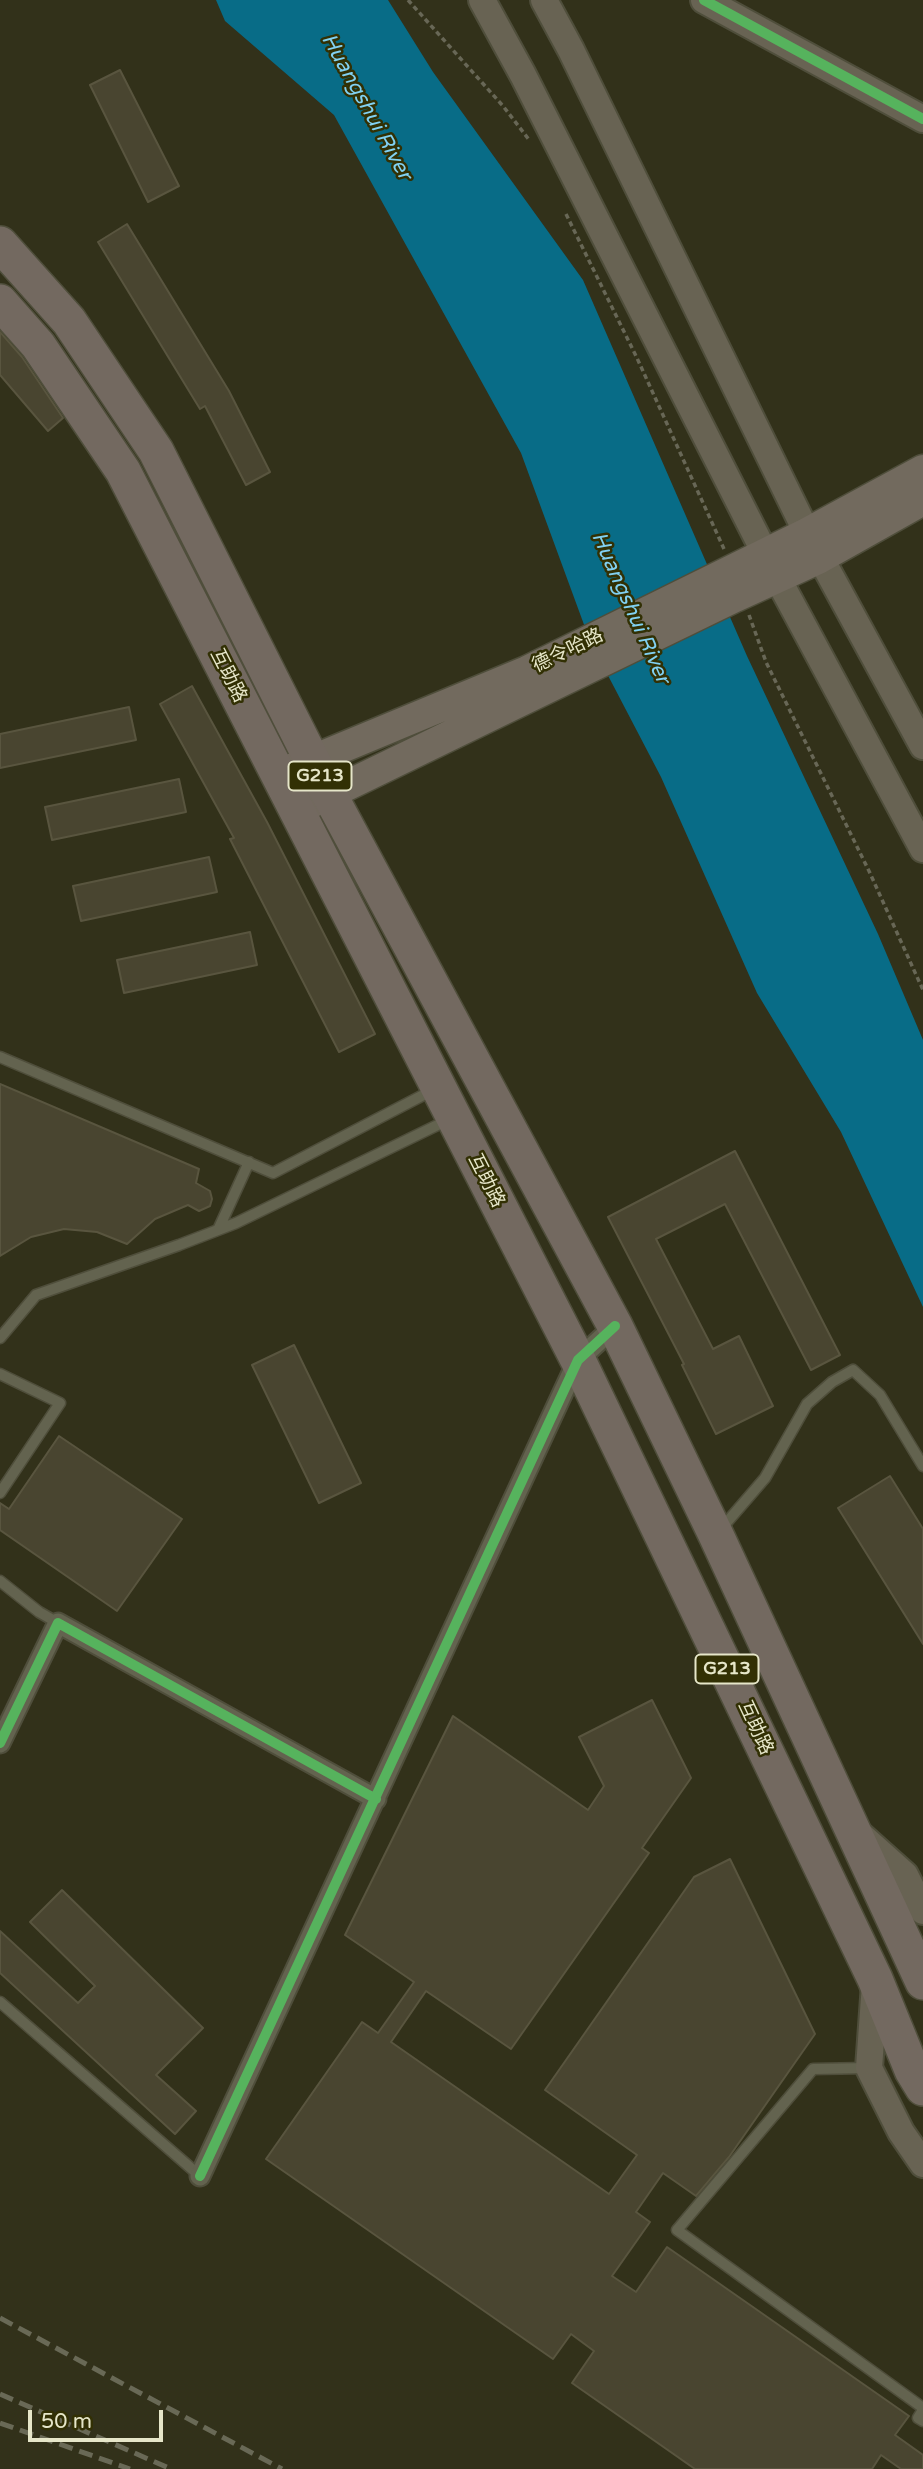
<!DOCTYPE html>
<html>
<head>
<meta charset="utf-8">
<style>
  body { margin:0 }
  #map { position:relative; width:923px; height:2469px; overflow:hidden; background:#32311a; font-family:"Varela Round",sans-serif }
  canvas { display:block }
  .scale { position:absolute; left:28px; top:2410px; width:135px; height:32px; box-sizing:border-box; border:4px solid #e6e6c9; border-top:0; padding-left:9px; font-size:21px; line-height:24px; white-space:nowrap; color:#e6e6c9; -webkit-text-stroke:5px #323004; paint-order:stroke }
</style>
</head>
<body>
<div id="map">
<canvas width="923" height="2469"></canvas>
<div class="scale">50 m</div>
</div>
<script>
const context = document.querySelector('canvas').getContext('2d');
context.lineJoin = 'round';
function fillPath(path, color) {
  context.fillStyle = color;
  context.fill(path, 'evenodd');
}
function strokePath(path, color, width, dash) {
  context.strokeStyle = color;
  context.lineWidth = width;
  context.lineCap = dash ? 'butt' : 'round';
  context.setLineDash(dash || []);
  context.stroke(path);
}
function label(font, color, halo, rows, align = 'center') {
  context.font = font + ' "Varela Round","Noto Sans SC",sans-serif';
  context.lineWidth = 5;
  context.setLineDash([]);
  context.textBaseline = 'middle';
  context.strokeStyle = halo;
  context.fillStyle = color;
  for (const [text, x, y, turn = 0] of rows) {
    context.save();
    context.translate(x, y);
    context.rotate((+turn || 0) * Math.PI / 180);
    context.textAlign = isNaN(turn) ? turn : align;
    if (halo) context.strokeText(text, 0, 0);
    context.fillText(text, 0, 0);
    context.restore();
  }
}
fillPath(new Path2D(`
  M216,0H388L433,72L583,280L747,656L878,934L923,1040V1307L841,1132L757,993L661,777L590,641L521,453L334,115L225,21Z`), '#086c87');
const building = new Path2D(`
  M120,70L179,186L148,202L90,85Z
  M127,224L229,391L270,472L246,485L205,406L200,409L98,242Z
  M0,332L22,357L63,418L48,431L0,375Z
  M192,686L267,822L375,1034L339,1052L230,839L234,838L160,704Z
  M129,707L136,740L0,768V734Z
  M179,779L186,812L52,840L45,807Z
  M209,857L217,892L81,921L73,886Z
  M250,932L257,965L124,993L117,960Z
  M0,1084L199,1169L196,1183L210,1191L212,1199L210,1206L199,1211L188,1205L155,1219L127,1244L97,1232L64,1229L31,1237L0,1256Z
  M735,1151L840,1355L811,1370L725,1204L656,1239L713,1349L739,1336L773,1406L716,1434L682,1365L684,1364L608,1217Z
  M294,1345L361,1483L319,1503L252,1365Z
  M59,1436L182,1519L117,1611L0,1530V1503L9,1509Z
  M890,1476L923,1529V1644L838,1508Z
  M652,1700L691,1778L642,1848L649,1853L511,2049L426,1991L391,2042L609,2194L637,2155L545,2090L694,1877L730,1859L815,2034L729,2157L696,2196L663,2173L636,2212L650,2222L612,2276L636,2292L667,2247L909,2416L895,2435L923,2455V2469H901L881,2455L872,2469H695L572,2383L594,2351L571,2334L553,2359L266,2159L362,2022L378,2033L414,1982L345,1935L453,1716L588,1810L604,1786L579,1737Z
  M62,1890L203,2028L156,2075L196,2111L175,2134L0,1973V1931L78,2003L95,1986L30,1922Z`);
fillPath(building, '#494530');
strokePath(building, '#59553f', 2);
const lane = new Path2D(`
  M0,1057L273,1173L435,1089
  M218,1230L249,1162
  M0,1338L36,1295L179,1245L236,1223L450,1119
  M0,1374L60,1403L0,1493
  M721,1529L765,1478L807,1404L832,1382L853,1370L880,1395L923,1466
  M0,1581L39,1612L58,1623
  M0,2002L200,2176
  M868,2068L813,2069L677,2230L923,2408
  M923,2410L918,2418L923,2421`);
const street = new Path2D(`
  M0,1743L58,1623L376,1799
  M200,2176L578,1360L615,1326`);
const secondary = new Path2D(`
  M482,0L523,75L777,577L923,849
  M544,0L571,50L807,533L923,746
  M704,0L923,119
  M858,1833L905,1875L923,1911
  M875,1984L869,2068L901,2132L923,2164`);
const primary = new Path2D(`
  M291,769L527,671L807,533L923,470
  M309,804L735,597L820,558L923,500`);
const highway = new Path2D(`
  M0,244L69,321L156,451L329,794L615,1326L716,1535L923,1982
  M0,302L38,345L123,471L578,1360L875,1979L912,2070L923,2088`);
strokePath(lane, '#4f4e3b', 13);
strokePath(street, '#4f4e3b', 23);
strokePath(secondary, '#4f4e3b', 30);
strokePath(primary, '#4f4e3b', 33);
strokePath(highway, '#4f4e3b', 38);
strokePath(new Path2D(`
  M408,0L503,106L530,141
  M566,214L637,358L724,549
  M749,615L766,662L869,871L923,990`), '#686756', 3.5, [5, 3.5]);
strokePath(lane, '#63634f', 10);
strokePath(street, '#63634f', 19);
strokePath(secondary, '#686353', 26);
strokePath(primary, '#726a5e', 30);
strokePath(highway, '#736960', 35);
strokePath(new Path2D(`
  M0,2318L282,2469
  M0,2394L171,2469
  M0,2423L130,2469`), '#696956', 5, [14, 7]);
strokePath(new Path2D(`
  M704,0L923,119
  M0,1743L58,1623L376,1799
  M200,2176L578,1360L615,1326`), '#56b35d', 10);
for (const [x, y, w] of [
  [320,776,63],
  [727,1669,63]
]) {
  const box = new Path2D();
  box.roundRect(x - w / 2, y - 14.5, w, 29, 5);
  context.fillStyle = '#323004';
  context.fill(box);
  strokePath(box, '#e6e6c9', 2);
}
label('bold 18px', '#e6e6c9', null, [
  ["G213",320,776],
  ["G213",727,1669]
]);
label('19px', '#e6e6c9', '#323004', [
  ["德令哈路",568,651,-26],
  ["互助路",228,676,63],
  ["互助路",486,1181,63],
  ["互助路",755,1728,65]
]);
label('italic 21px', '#81d1f2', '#323004', [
  ["Huangshui River",366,107,61],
  ["Huangshui River",630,608,66]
]);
</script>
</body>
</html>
